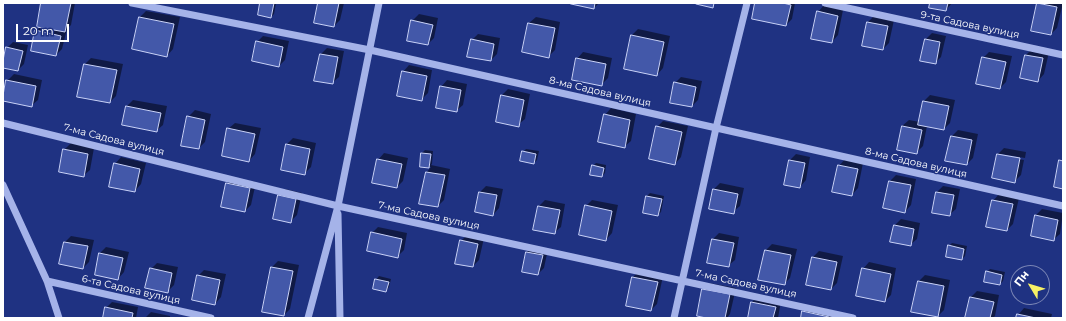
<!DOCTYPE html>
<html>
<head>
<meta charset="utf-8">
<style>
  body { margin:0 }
  #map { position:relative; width:1066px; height:321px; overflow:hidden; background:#1f3282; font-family:Montserrat,sans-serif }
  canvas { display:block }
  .frame { position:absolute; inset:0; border:4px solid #fff; pointer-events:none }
  .north { position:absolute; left:1010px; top:265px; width:40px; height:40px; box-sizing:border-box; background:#1f3282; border:1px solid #7984b4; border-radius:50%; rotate:308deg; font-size:11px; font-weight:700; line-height:16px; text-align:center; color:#fff }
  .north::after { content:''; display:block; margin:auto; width:14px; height:18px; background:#f7f165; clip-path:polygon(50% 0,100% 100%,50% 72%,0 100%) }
  .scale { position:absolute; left:16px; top:24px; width:53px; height:18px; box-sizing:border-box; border:2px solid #fff; border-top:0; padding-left:5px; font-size:12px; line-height:14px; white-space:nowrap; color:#fff; -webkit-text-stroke:3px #1f3282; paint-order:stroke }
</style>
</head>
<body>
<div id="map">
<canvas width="1066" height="321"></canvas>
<div class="frame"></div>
<div class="north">Пн</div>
<div class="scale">20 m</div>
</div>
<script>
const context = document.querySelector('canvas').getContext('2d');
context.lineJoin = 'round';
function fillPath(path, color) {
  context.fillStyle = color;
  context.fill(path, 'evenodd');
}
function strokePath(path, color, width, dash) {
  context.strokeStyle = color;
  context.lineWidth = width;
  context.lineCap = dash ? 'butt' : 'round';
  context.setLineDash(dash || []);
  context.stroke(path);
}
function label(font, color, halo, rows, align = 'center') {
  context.font = font + ' Montserrat,sans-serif';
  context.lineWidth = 3;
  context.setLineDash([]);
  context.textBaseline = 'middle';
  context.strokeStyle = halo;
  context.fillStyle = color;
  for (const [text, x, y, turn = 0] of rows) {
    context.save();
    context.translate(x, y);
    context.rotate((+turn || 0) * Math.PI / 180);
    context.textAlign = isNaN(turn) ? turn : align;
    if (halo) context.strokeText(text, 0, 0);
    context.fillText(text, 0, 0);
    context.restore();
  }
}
fillPath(new Path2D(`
  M42,3H75L71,25L67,29L62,49L56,55L36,31L41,26Z
  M261,3H276L274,14L271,17Z
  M319,3H344L340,20L334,26Z
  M573,3H599L594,8Z
  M756,3H795L792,19L786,25Z
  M931,3H952L946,10Z
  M1038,3H1063L1057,28L1051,34L1032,30Z
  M824,5L843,10L838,35L832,42L818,12Z
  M146,11L180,17L173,49L167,56L133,48L140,17Z
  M419,14L438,18L434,38L428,44L412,21Z
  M874,16L894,20L889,43L883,49L868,22Z
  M536,17L560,22L555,50L548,57L529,23Z
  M638,29L670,36L663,68L657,75L632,35Z
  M932,33L946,36L941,57L935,63L926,39Z
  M478,34L500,38L497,54L491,60L472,40Z
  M263,36L289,41L285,60L279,66L257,42Z
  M13,42L28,45L24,64L18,70L3,67L7,48Z
  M327,48L344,51L339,77L332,83L321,54Z
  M1032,49L1049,52L1044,74L1038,81L1021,77L1026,55Z
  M583,52L612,58L608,78L601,85L577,59Z
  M989,52L1012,56L1006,82L1000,88L983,58Z
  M91,58L123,64L116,96L110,102L85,64Z
  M409,65L432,70L428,93L421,100L403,72Z
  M14,74L42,80L38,100L31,106L7,81Z
  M681,77L702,81L698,100L692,106L675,83Z
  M447,80L467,84L463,105L456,111L441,87Z
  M508,89L530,94L525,119L518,125L502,95Z
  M930,95L955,100L950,123L944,129L927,126L923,146L916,153L902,126L909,120L920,122L924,101Z
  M133,100L167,106L163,125L156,131L123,124L127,106Z
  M611,108L636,114L631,141L624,147L605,115Z
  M195,110L211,114L205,142L199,148L188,117Z
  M663,121L688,126L681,157L675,164L657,127Z
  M235,123L261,128L255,154L249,161L228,129Z
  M958,130L978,134L973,158L967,164L946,160L952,136Z
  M293,138L316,143L311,167L304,174L287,144Z
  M71,143L94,148L90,170L83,176L64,150Z
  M1004,148L1026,152L1025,158L1001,154V156L1024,160L1021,175L1015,181L998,154Z
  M526,149L539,151L537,160L534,163L523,152Z
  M425,150L433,151L432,164L431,165L450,169L444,200L438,206L421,203L427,172L431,167L421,166L422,153Z
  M384,153L408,158L403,181L397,187L378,160Z
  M796,154L810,157L806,180L800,187L790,160Z
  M121,157L146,163L141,184L135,191L115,164Z
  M845,159L863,163L858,188L852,195L839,166Z
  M596,163L606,165L605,173L602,176L593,166Z
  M896,175L916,179L911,205L905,212L890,181Z
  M233,178L256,182L251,205L245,211L227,184Z
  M720,183L744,188L740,206L733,212L714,189Z
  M486,186L503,189L499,208L493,215L476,211L480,192Z
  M943,186L960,189L956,209L949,215L937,192Z
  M285,189L302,193L297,215L291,221L279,196Z
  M650,193L664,196L661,212L658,215L647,196Z
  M999,194L1019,198L1013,224L1007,230L993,201Z
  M545,200L565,204L561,227L554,233L539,206Z
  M592,200L618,205L612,233L606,240L586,206Z
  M1042,209L1063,213L1060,234L1053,240L1036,215Z
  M901,219L920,223L917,239L910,245L895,225Z
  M378,227L407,233L404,250L397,257L372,233Z
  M719,233L739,237L735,260L728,266L713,239Z
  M467,235L484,238L479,260L473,266L461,241Z
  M71,236L94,240L89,262L83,268L61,263L65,242Z
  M952,243L967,246L965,256L962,259L949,246Z
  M772,244L797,249L790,278L784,284L759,279L766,250Z
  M533,246L548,249L544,268L538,274L523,271L527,252Z
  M106,247L129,252L124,272L118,279L100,253Z
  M819,251L843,256L837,283L831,289L813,257Z
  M278,261L299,265L290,309L284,315L272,267Z
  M869,262L896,268L891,295L885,301L863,269Z
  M157,263L178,267L174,285L168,291L151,269Z
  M990,269L1005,272L1003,281L1000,284L987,272Z
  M204,270L226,274L221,297L215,304L198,276Z
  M639,271L663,276L657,304L651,310L633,277Z
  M925,275L950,280L944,310L938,316L912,311L919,281Z
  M379,276L391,279L389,287L386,291L376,280Z
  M709,283L736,288L730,314L727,318H711L703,289Z
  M977,291L999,295L995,316L993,318H966L971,297Z
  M758,296L781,301L778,318H749L752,302Z
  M112,302L138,307L136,318H104L106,308Z
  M810,305L835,311L833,318H802L803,312Z
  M1024,308L1052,314L1051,318H1017L1018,315Z
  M151,312L170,316V318H145Z`), '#0007');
const building = new Path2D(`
  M41,3H71L65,32L37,27Z
  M260,3H274L271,18L258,15Z
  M318,3H339L334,27L314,23Z
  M572,3H595L594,9L571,4Z
  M696,3H714L713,8L696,4Z
  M755,3H783L791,5L786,26L752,19Z
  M930,3H948L946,11L929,8Z
  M1037,3L1057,7L1051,35L1031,31Z
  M817,11L838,16L832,43L811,39Z
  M139,17L174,24L167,57L132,49Z
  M411,20L433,25L428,45L407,41Z
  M867,22L888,26L883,50L862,46Z
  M528,23L555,28L549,58L522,52Z
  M35,30L61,36L56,56L31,51Z
  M631,35L664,42L657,76L624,69Z
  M471,39L494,44L491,61L467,57Z
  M925,39L940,42L936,64L920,61Z
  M256,41L283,47L279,67L252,61Z
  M6,47L23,51L18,71L3,68V61Z
  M320,54L338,57L333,84L314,81Z
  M1025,55L1043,58L1038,82L1020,78Z
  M982,57L1006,62L1000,89L976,84Z
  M576,58L606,64L602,86L572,80Z
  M84,64L117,70L110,103L77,97Z
  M402,71L427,76L422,101L397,96Z
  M6,80L36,86L32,107L3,101V96Z
  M674,82L696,87L692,107L670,103Z
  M440,86L461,90L457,112L436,108Z
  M501,95L524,100L519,127L496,122Z
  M923,101L949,106L944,130L918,125Z
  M126,106L161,113L157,132L122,125Z
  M604,114L630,120L625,148L598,142Z
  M187,116L205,120L199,149L181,146Z
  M656,126L682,132L675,165L649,159Z
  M902,126L922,130L917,154L897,150Z
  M227,128L255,134L249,162L222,156Z
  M951,136L972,140L967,165L945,161Z
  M286,144L310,149L305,175L281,170Z
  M63,149L88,154L84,177L59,172Z
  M522,151L536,154L534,164L520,161Z
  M421,153L431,154L429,168L420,167Z
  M997,154L1020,158L1015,183L992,178Z
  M377,159L402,164L397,188L372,183Z
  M789,160L805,163L800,188L784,185Z
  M1059,160L1063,161V189L1054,187Z
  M114,163L140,169L135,192L109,187Z
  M592,165L604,168L602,177L590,175Z
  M838,165L858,169L852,196L832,192Z
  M426,172L445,175L438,207L419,204Z
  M889,181L911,185L905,213L883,208Z
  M226,183L250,188L245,212L221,207Z
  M713,189L738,194L734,214L709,209Z
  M479,192L497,195L493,216L475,212Z
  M936,192L954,195L950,216L932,213Z
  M278,195L296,199L291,223L273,219Z
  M646,196L662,199L658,216L643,213Z
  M992,200L1013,204L1007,231L986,227Z
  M585,205L612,211L606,241L579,235Z
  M538,206L560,210L555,234L533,230Z
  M1035,215L1058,220L1054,241L1031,236Z
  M894,225L914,229L911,246L890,242Z
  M371,232L402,239L398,258L367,251Z
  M712,239L734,243L729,267L707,263Z
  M460,240L478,244L473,267L455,264Z
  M64,242L88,246L83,269L59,264Z
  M948,245L964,249L962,260L946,257Z
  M765,250L791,255L785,285L758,280Z
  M526,252L543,255L538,275L522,272Z
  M99,253L123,258L118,280L95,275Z
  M812,257L837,262L831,290L806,285Z
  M271,267L293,271L284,316L262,312Z
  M150,268L172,273L168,293L145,288Z
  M862,268L891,274L885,302L856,296Z
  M986,271L1002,275L1000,285L984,282Z
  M197,275L220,280L215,305L192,300Z
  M632,277L658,282L651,311L626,306Z
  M375,279L389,282L386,292L373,289Z
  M918,281L944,286L938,317L911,312Z
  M702,289L730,294L725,318H706L697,316Z
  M970,297L994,302L990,318H965Z
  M751,302L776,307L773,318H748Z
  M105,307L133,313L132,318H103Z
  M802,311L829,317V318H801Z
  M1017,314L1036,318H1016Z`);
fillPath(building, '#4358a9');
strokePath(building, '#c9d2f7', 1);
strokePath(new Path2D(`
  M132,3L370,50L1063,206
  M825,3L1063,55
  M3,123L338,206L853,318
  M3,185L47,281L59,318
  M338,214L340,318
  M47,281L211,318
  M308,318L338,206L379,3
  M674,318L716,128L747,3`), '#a5b3e9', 7);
label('10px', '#fff', '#1f3282', [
  ["9-та Садова вулиця",970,25,12],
  ["8-ма Садова вулиця",600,92,13],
  ["7-ма Садова вулиця",114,140,14],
  ["8-ма Садова вулиця",916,163,13],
  ["7-ма Садова вулиця",429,216,12],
  ["7-ма Садова вулиця",746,284,12],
  ["6-та Садова вулиця",131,290,13]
]);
</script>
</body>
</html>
